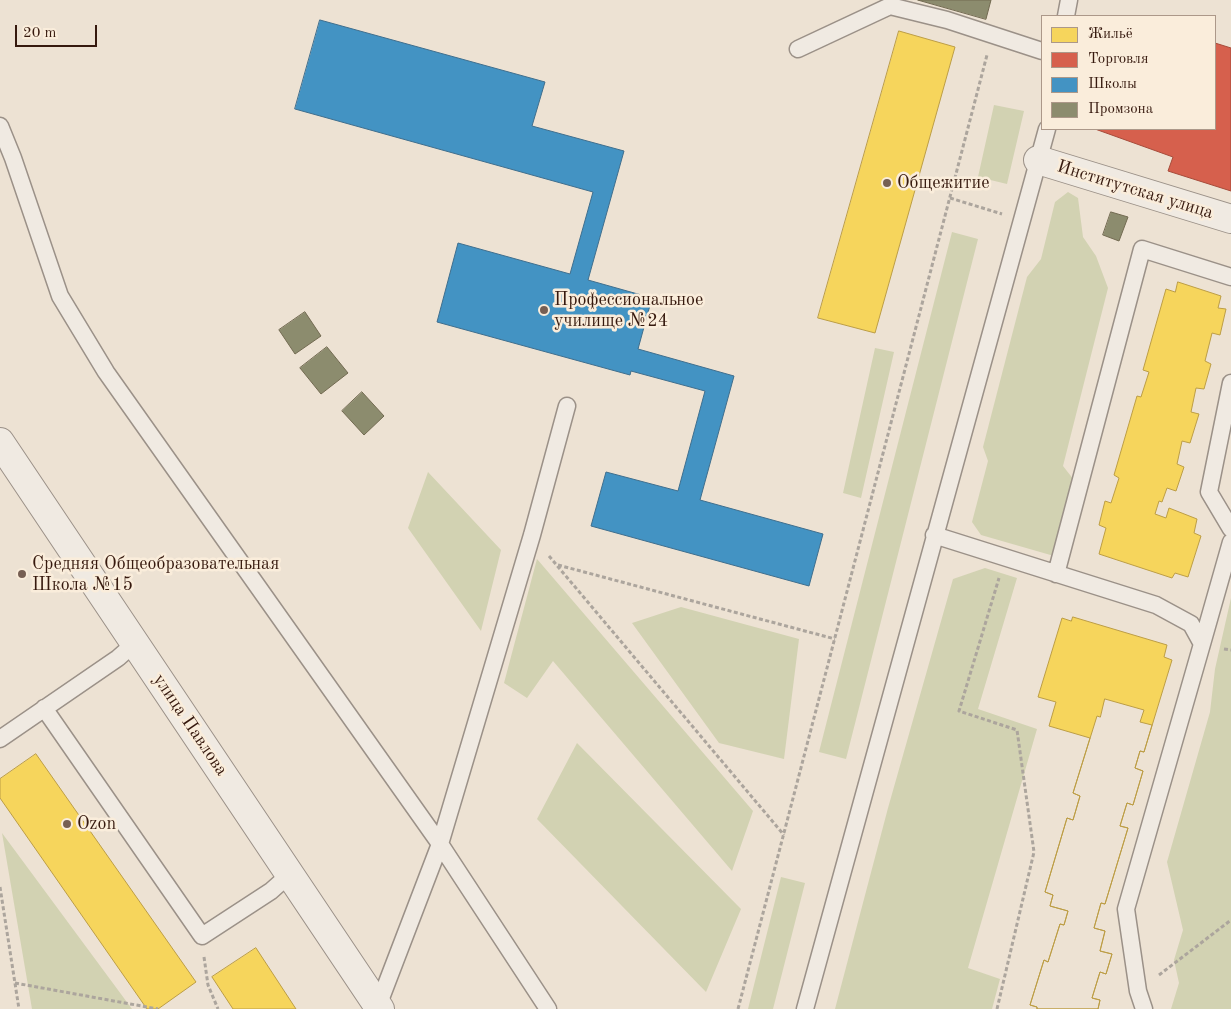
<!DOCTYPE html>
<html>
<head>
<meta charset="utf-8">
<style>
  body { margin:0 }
  #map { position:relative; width:1231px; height:1009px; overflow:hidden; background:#ede2d3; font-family:"Old Standard TT",serif }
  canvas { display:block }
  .legend { position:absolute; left:1041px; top:15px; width:175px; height:115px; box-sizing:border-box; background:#faeddb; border:1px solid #ac9889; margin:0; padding:6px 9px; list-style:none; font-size:15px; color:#36190e }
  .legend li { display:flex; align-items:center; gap:10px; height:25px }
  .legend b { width:25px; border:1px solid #ac9889 }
  .scale { position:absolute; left:15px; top:25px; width:82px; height:22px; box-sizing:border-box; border:2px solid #36190e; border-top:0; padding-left:6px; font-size:15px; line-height:18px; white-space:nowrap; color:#36190e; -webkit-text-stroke:4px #faeddb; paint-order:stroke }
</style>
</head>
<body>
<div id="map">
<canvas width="1231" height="1009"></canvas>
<ul class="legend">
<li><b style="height:14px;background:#f6d55c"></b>Жильё</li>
<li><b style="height:14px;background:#d6604d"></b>Торговля</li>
<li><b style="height:14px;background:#4393c3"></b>Школы</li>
<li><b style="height:14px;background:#8c8c6e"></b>Промзона</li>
</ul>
<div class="scale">20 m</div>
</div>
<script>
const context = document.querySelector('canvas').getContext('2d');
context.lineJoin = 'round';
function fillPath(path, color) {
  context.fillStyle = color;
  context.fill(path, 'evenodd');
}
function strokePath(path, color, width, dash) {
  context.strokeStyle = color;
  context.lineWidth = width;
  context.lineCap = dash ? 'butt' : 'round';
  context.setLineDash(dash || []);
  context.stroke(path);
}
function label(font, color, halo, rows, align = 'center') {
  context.font = font + ' "Old Standard TT",serif';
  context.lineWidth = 5;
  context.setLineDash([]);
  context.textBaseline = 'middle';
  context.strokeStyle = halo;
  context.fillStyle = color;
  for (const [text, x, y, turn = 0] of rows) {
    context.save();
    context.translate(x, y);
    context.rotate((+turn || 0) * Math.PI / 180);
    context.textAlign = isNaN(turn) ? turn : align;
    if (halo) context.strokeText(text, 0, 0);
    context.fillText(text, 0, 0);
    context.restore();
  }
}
fillPath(new Path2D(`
  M994,105L1024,111L1007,184L978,177Z
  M1068,192L1078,198L1083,237L1096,256L1108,288L1063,466L1074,480L1054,556L981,535L972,522L988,461L983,447L1027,277L1041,259L1055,202Z
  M952,232L978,239L846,759L819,752Z
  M875,348L894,352L861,498L843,493Z
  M428,472L501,550L481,631L408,528Z
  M537,559L753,811L732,871L553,661L527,698L504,683Z
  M985,568L1017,578L978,709L1037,729L968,968L1000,979L992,1009H835L888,808L953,579Z
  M1231,598V1009H1171L1179,983L1174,960L1183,930L1167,862L1210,712L1215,669Z
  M681,607L799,639L784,759L719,743L632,623Z
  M577,743L741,909L706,992L537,819Z
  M2,833L132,1009H32Z
  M781,877L805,883L773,1009H748Z`), '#d2d2b2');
const homes = new Path2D(`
  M899,31L955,47L875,333L818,318Z
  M1178,282L1221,296L1218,308L1226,309L1220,335L1212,333L1205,361L1211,364L1204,389L1196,388L1191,412L1199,414L1190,443L1182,441L1177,464L1184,467L1176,491L1167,488L1162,502L1159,501L1155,514L1166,518L1169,508L1197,519L1194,533L1201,536L1188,577L1175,573L1172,578L1099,554L1106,528L1099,525L1105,501L1111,503L1119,478L1114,475L1137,396L1141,397L1149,372L1143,370L1166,289L1175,292Z
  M1073,617L1167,645L1164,657L1172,660L1144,752L1140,751L1135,768L1143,771L1133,805L1127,803L1120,826L1128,828L1105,904L1101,903L1094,928L1105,931L1100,951L1112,954L1106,974L1100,972L1092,998L1100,1000L1098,1009H1037V1007L1030,1005L1044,960L1048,962L1060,924L1064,925L1068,911L1050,906L1053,895L1045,892L1067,818L1073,820L1080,796L1073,793L1090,738L1049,726L1056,702L1038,697L1062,618L1071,621Z
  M1105,699L1144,710L1140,722L1152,725L1144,752L1140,751L1135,768L1143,771L1133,805L1127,803L1120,826L1128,828L1105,904L1101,903L1094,928L1105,931L1100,951L1112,954L1106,974L1100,972L1092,998L1100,1000L1098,1009H1037V1007L1030,1005L1044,960L1048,962L1060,924L1064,925L1068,911L1050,906L1053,895L1045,892L1067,818L1073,820L1080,796L1073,793L1097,716L1100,717Z
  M36,754L196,982L158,1009H147L0,798V779Z
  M256,948L296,1009H233L212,977Z`);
fillPath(homes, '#f6d55c');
strokePath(homes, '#bc9d45', 1);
const shops = new Path2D(`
  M1215,43L1231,48V191L1168,171L1173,157L1095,129H1215Z`);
fillPath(shops, '#d6604d');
strokePath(shops, '#a64b3a', 1);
const schools = new Path2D(`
  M320,20L545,82L532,126L624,151L588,280L652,298L638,349L734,376L700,500L823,534L809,586L591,526L606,472L678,491L705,391L631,371L630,375L437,322L458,243L570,274L593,192L295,109Z`);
fillPath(schools, '#4393c3');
strokePath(schools, '#3f6e8d', 1);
const industry = new Path2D(`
  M918,0H991L986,19Z
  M1111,212L1128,217L1119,241L1103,235Z
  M305,312L321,336L295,354L279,330Z
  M327,347L348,373L321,394L300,368Z
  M362,392L384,416L364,435L342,411Z`);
fillPath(industry, '#8c8c6e');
strokePath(industry, '#726a51', 1);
const lane = new Path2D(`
  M1066,16L1069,0
  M798,49L890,6L947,20L1042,51
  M0,126L13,158L60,296L106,372L440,844L548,1009
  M1231,383L1209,492L1231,529
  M934,535L1156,605L1191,624L1202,644L1126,909L1138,991L1144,1009
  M1056,574L1142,249L1231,277
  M1202,644L1231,542
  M44,708L202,936L271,891L290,874
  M0,739L118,658L135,643
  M378,1006L440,844L532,535L567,406
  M805,1009L1047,129`);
const street = new Path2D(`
  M1038,160L1231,219
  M0,442L380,1009`);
strokePath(lane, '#9b9188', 19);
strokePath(street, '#9b9188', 30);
strokePath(new Path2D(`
  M950,198L1002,214
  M549,556L784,835
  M558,565L835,639
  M1224,649L1231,650
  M0,887L19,1009
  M204,957L208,985L218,1009
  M1159,975L1231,920
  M15,983L158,1009
  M738,1009L987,55
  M997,1009L1034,852L1017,730L959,711L999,578`), '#aca59d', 3, [4, 2.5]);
strokePath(lane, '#f0eae2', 16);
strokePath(street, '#f0eae2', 28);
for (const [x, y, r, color] of [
  [887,183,5,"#765f53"],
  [544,310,5,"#765f53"],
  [22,574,5,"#765f53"],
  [67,824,5,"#765f53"]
]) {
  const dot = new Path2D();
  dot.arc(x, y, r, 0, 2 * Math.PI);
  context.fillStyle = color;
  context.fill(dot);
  strokePath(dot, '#faeddb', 2);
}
label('18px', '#36190e', '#faeddb', [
  ["Общежитие",897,183],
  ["Профессиональное",554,300],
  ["училище №24",554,321],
  ["Средняя Общеобразовательная",32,564],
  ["Школа №15",32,585],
  ["Ozon",77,824]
], 'left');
label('18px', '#36190e', '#faeddb', [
  ["Институтская улица",1135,190,17],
  ["улица Павлова",190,725,56]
]);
</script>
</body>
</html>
